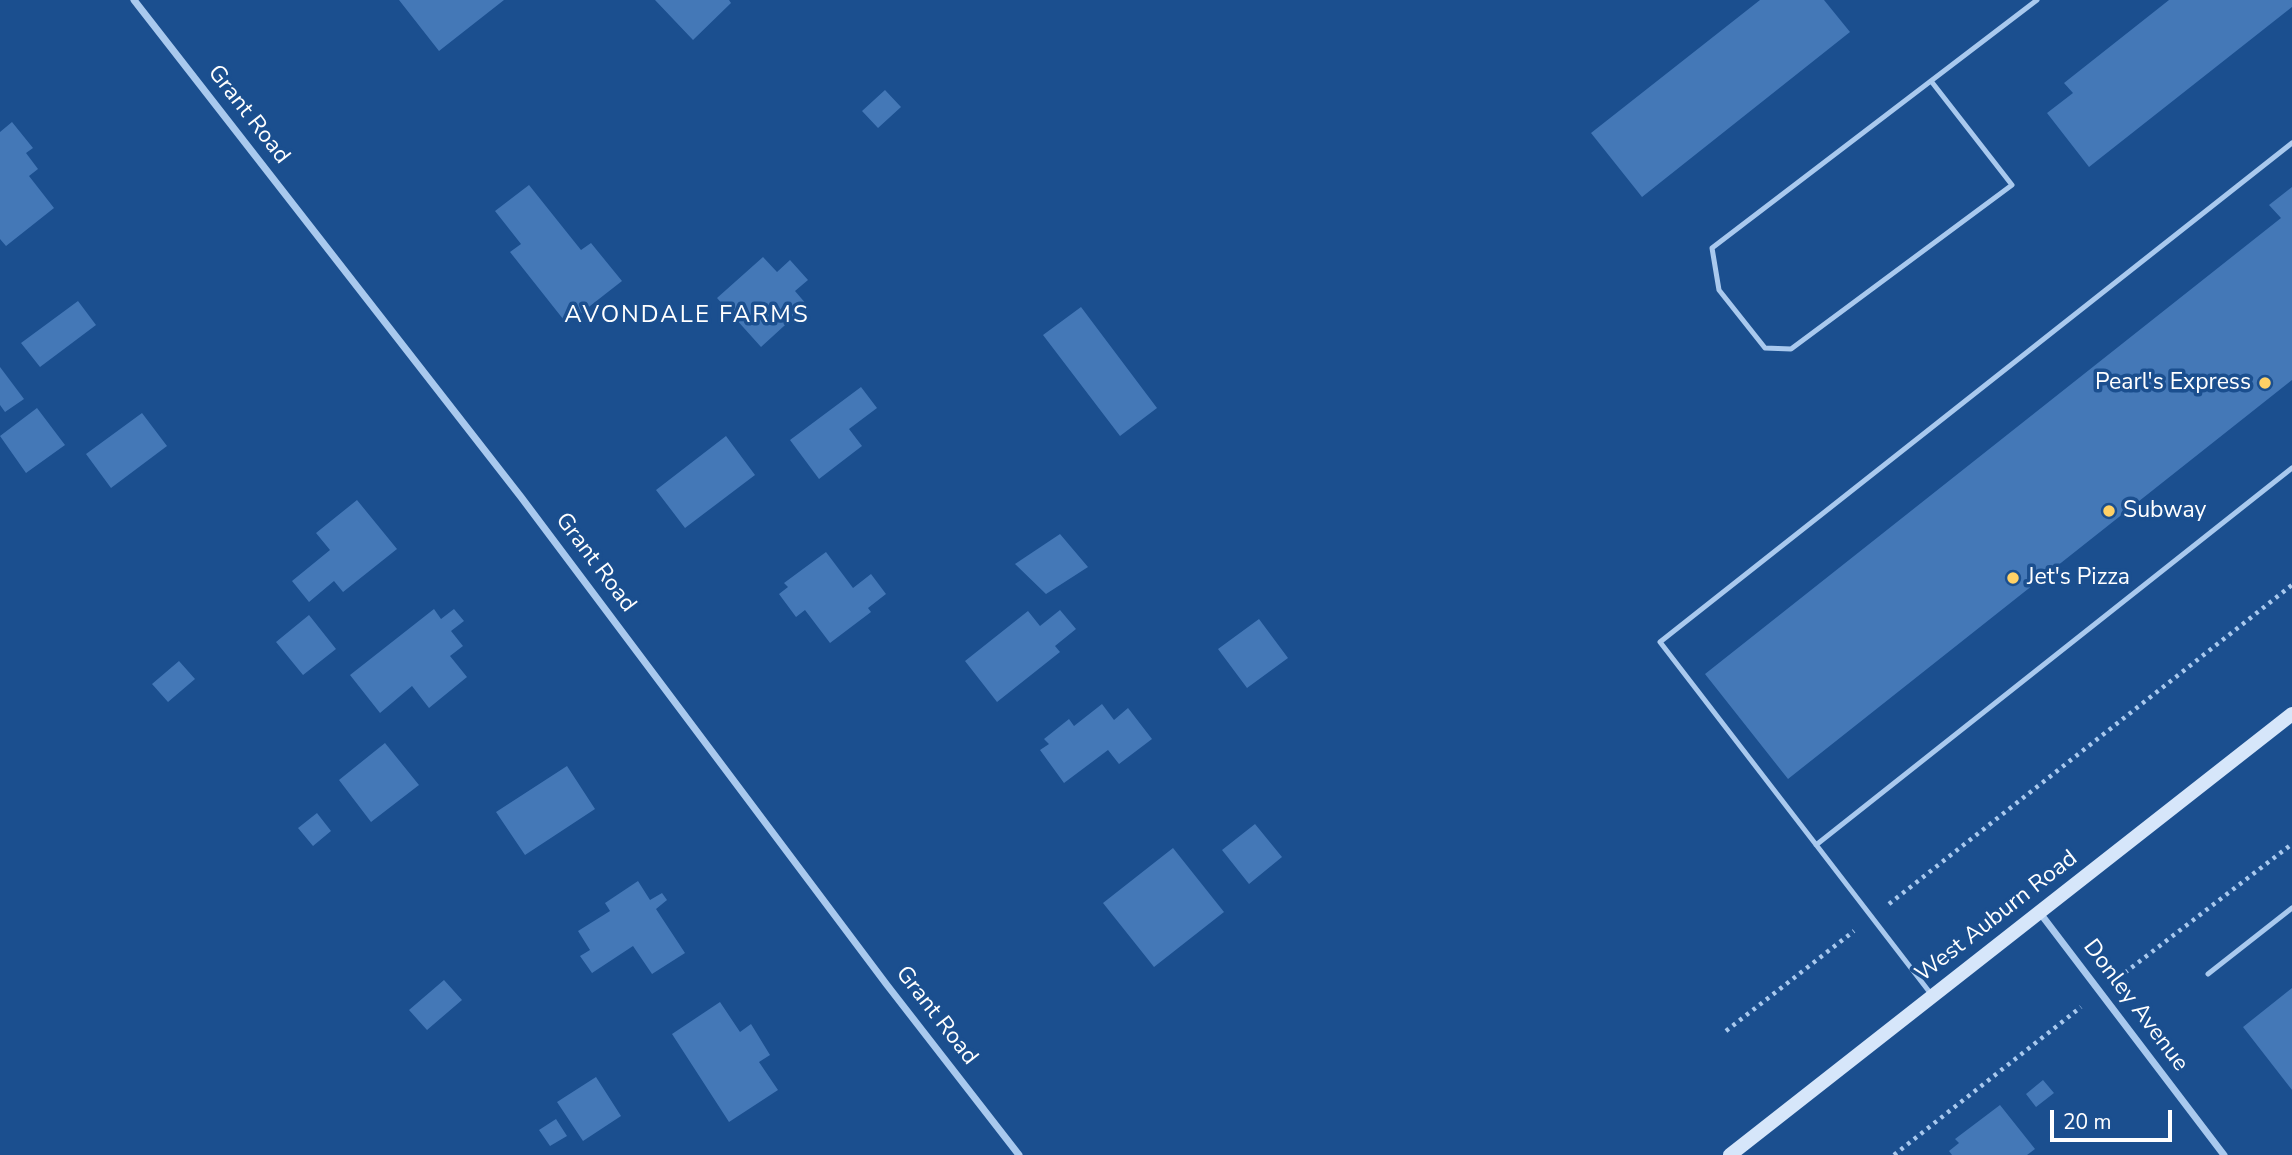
<!DOCTYPE html>
<html>
<head>
<meta charset="utf-8">
<style>
  body { margin:0 }
  #map { position:relative; width:2292px; height:1155px; overflow:hidden; background:#1b4f8f; font-family:"Nunito Sans",sans-serif }
  canvas { display:block }
  .scale { position:absolute; left:2050px; top:1110px; width:122px; height:32px; box-sizing:border-box; border:4px solid #fff; border-top:0; padding-left:9px; font-size:21px; line-height:24px; white-space:nowrap; color:#fff; -webkit-text-stroke:5px #1b4f8f; paint-order:stroke }
</style>
</head>
<body>
<div id="map">
<canvas width="2292" height="1155"></canvas>
<div class="scale">20 m</div>
</div>
<script>
const context = document.querySelector('canvas').getContext('2d');
context.lineJoin = 'round';
function fillPath(path, color) {
  context.fillStyle = color;
  context.fill(path, 'evenodd');
}
function strokePath(path, color, width, dash) {
  context.strokeStyle = color;
  context.lineWidth = width;
  context.lineCap = dash ? 'butt' : 'round';
  context.setLineDash(dash || []);
  context.stroke(path);
}
function label(font, color, halo, rows, align = 'center') {
  context.font = font + ' "Nunito Sans",sans-serif';
  context.lineWidth = 7;
  context.setLineDash([]);
  context.textBaseline = 'middle';
  context.strokeStyle = halo;
  context.fillStyle = color;
  for (const [text, x, y, turn = 0] of rows) {
    context.save();
    context.translate(x, y);
    context.rotate((+turn || 0) * Math.PI / 180);
    context.textAlign = isNaN(turn) ? turn : align;
    if (halo) context.strokeText(text, 0, 0);
    context.fillText(text, 0, 0);
    context.restore();
  }
}
fillPath(new Path2D(`
  M399,0H504L439,51Z
  M655,0H729L731,3L693,40Z
  M1760,0H1824L1850,32L1642,197L1591,133Z
  M2169,0H2292V7L2089,167L2047,113L2073,93L2064,83Z
  M885,90L901,107L878,128L862,111Z
  M12,122L33,148L26,153L38,169L29,176L54,208L6,246L0,239V132Z
  M529,185L581,250L591,243L622,281L567,324L510,252L521,244L495,211Z
  M2292,187V380L1788,779L1705,674L2281,218L2269,205Z
  M763,257L777,272L790,260L808,280L795,291L807,305L761,347L717,298Z
  M78,301L96,325L40,367L21,343Z
  M1081,307L1157,408L1120,436L1043,335Z
  M0,367L24,399L5,412L0,405Z
  M861,387L877,408L849,429L862,446L819,479L790,440Z
  M37,408L65,445L26,473L0,436Z
  M142,413L167,446L111,488L86,454Z
  M726,436L755,475L685,528L656,490Z
  M357,500L397,549L343,592L334,581L309,602L292,581L330,550L316,533Z
  M1060,534L1088,567L1046,594L1015,564Z
  M826,552L853,588L871,574L886,594L868,608L871,612L830,643L805,610L796,617L779,594L788,587L784,583Z
  M434,609L441,619L454,609L464,621L451,631L463,646L450,656L467,677L429,708L412,686L380,713L350,675Z
  M1060,610L1076,629L1055,646L1060,652L997,702L965,661L1028,611L1040,626Z
  M309,615L336,649L303,675L276,642Z
  M1259,619L1288,658L1247,688L1218,649Z
  M179,661L195,679L168,702L152,684Z
  M1102,704L1114,720L1128,708L1152,739L1119,764L1108,750L1064,783L1040,750L1049,744L1044,739L1069,719L1074,726Z
  M385,743L419,785L371,822L339,780Z
  M567,766L595,809L525,855L496,812Z
  M317,813L331,831L313,846L298,828Z
  M1255,824L1282,857L1249,884L1222,850Z
  M1173,848L1224,912L1154,967L1103,903Z
  M638,881L650,900L662,893L667,900L656,909L685,953L652,974L633,946L592,973L580,956L590,950L578,931L610,911L605,903Z
  M444,980L462,1000L427,1030L409,1010Z
  M2292,988V1090L2243,1027Z
  M720,1002L740,1032L751,1024L770,1055L759,1062L778,1090L729,1122L672,1034Z
  M596,1077L621,1116L583,1141L557,1102Z
  M2043,1080L2054,1093L2036,1107L2026,1094Z
  M2000,1105L2035,1149L2027,1155H1952L1949,1151L1959,1143L1955,1139Z
  M556,1119L567,1136L550,1146L539,1130Z`), '#4478b7');
strokePath(new Path2D(`
  M1889,904L2292,585
  M2118,978L2292,844
  M1726,1031L1854,931
  M1894,1155L2081,1007`), '#a9c9ee', 4.5, [3.5, 5]);
strokePath(new Path2D(`
  M1931,81L2012,185L1791,349L1765,348L1719,290L1712,248L2037,0
  M1816,845L2292,468
  M2208,974L2292,908
  M1931,994L1660,642L2292,143`), '#a9c9ee', 5);
strokePath(new Path2D(`
  M134,0L521,497L887,985L1019,1155
  M2040,913L2224,1155`), '#a9c9ee', 7);
strokePath(new Path2D(`
  M1730,1155L2292,714`), '#d6e6fa', 14);
for (const [x, y, r, color] of [
  [2265,383,7,"#ffd166"],
  [2109,511,7,"#ffd166"],
  [2013,578,7,"#ffd166"]
]) {
  const dot = new Path2D();
  dot.arc(x, y, r, 0, 2 * Math.PI);
  context.fillStyle = color;
  context.fill(dot);
  strokePath(dot, '#1b4f8f', 2.5);
}
label('23px', '#fff', '#1b4f8f', [
  ["Grant Road",248,115,52],
  ["Grant Road",595,563,53],
  ["West Auburn Road",1997,917,-38],
  ["Donley Avenue",2135,1006,53],
  ["Grant Road",936,1016,52]
]);
label('23px', '#fff', '#1b4f8f', [
  ["Pearl's Express",2251,383,"right"],
  ["Subway",2123,511],
  ["Jet's Pizza",2027,578]
], 'left');
context.letterSpacing = '2px';
label('24px', '#fff', '#1b4f8f', [
  ["AVONDALE FARMS",687,316]
]);
context.letterSpacing = '0px';
</script>
</body>
</html>
